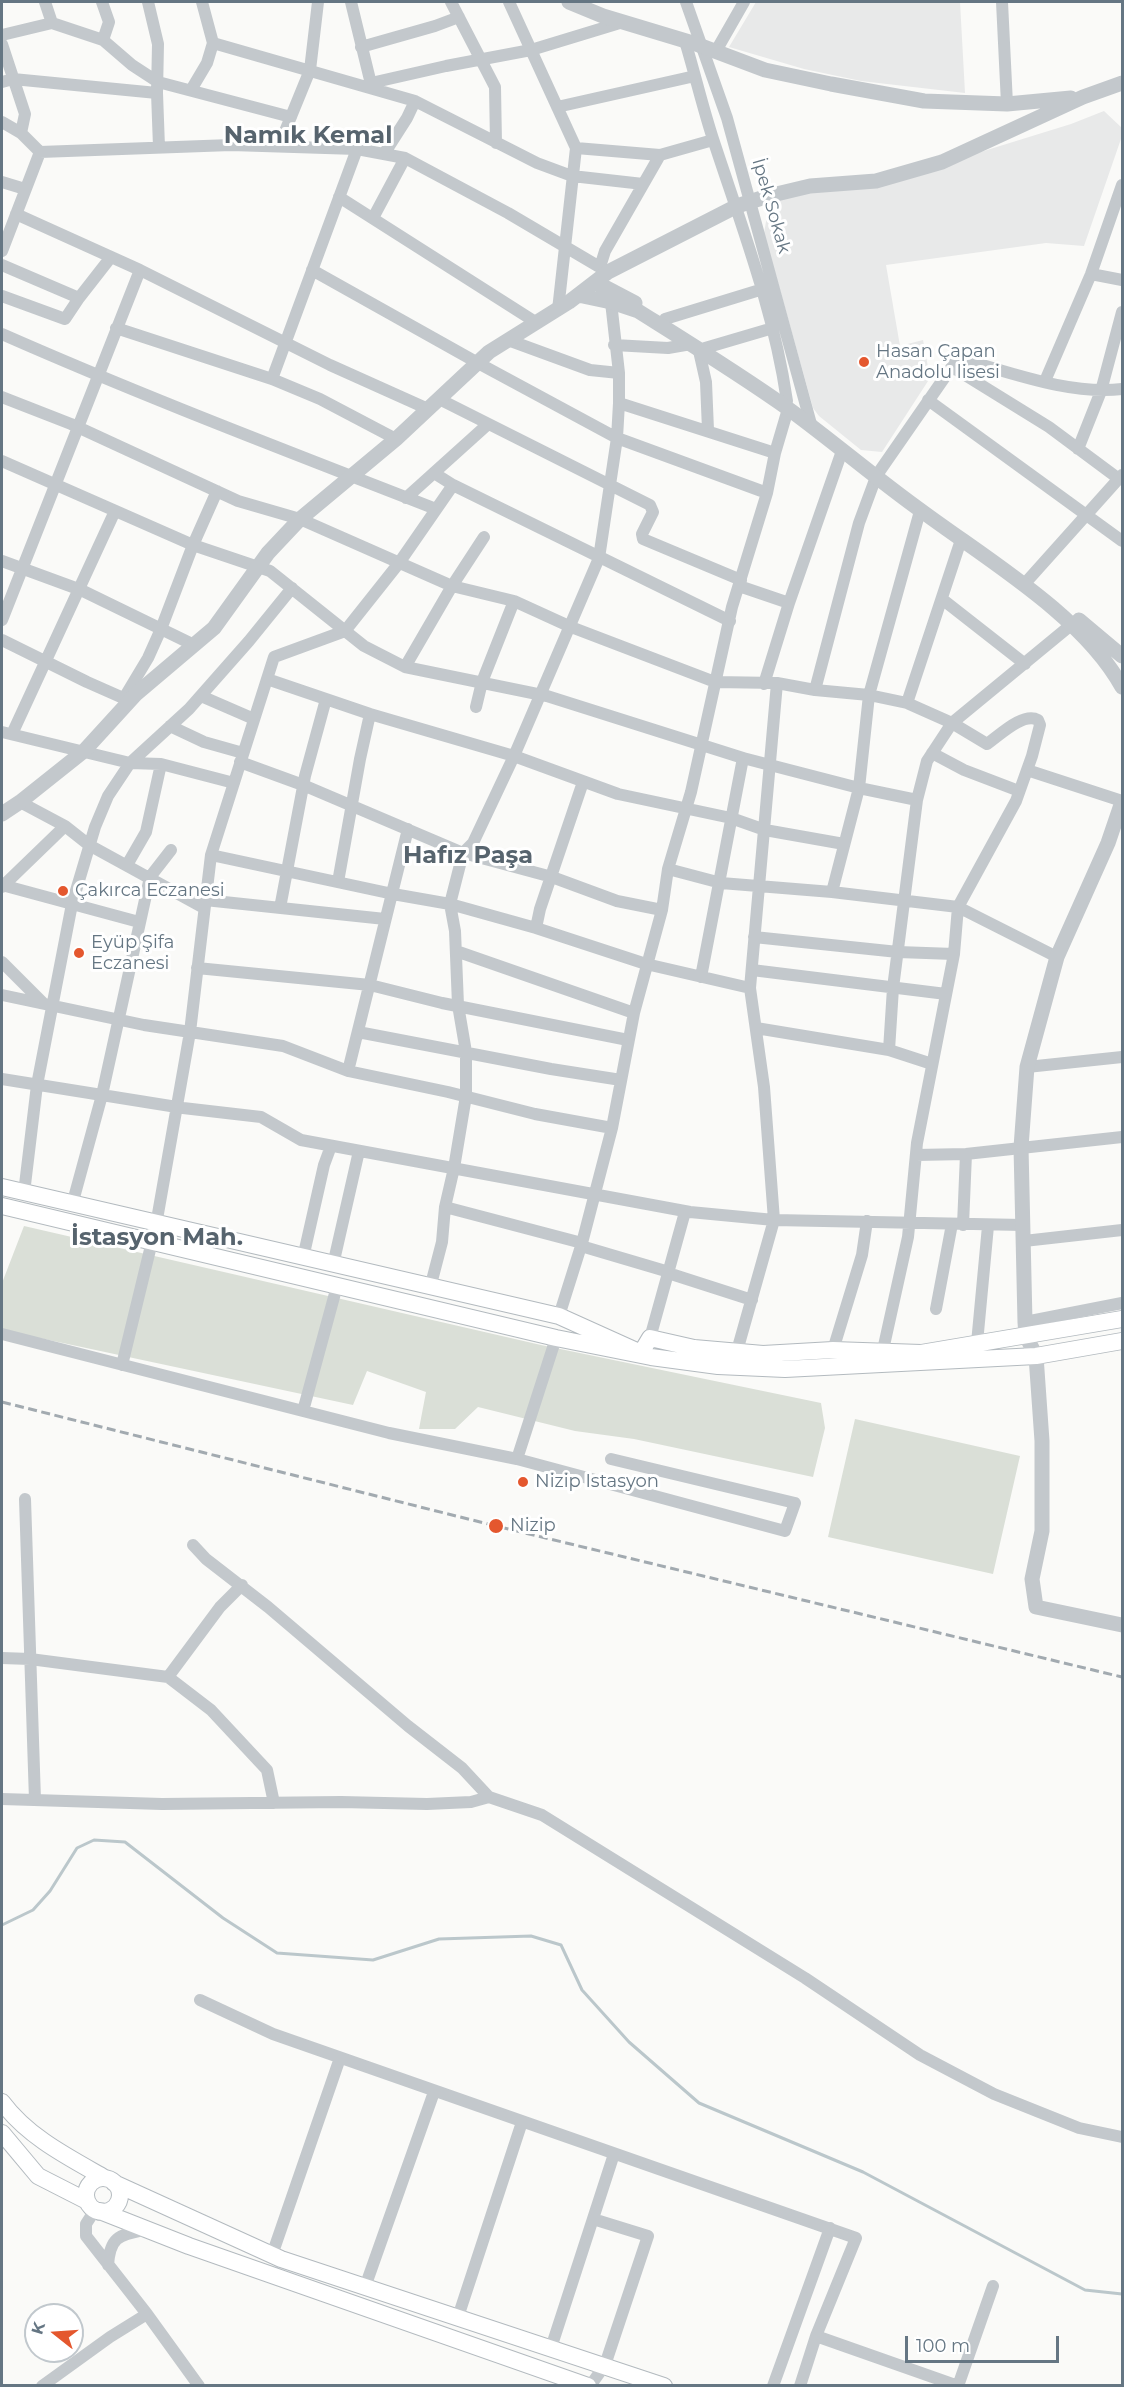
<!DOCTYPE html>
<html>
<head>
<meta charset="utf-8">
<style>
  body { margin:0 }
  #map { position:relative; width:1124px; height:2387px; overflow:hidden; background:#fafaf8; font-family:Montserrat,sans-serif }
  canvas { display:block }
  .frame { position:absolute; inset:0; border:3px solid #657683; pointer-events:none }
  .north { position:absolute; left:24px; top:2303px; width:60px; height:60px; box-sizing:border-box; background:#fff; border:2px solid #c1c8cd; border-radius:50%; rotate:287deg; font-size:16px; font-weight:700; line-height:24px; text-align:center; color:#657683 }
  .north::after { content:''; display:block; margin:auto; width:21px; height:27px; background:#e4572e; clip-path:polygon(50% 0,100% 100%,50% 72%,0 100%) }
  .scale { position:absolute; left:905px; top:2336px; width:154px; height:27px; box-sizing:border-box; border:3px solid #657683; border-top:0; padding-left:8px; font-size:18px; line-height:21px; white-space:nowrap; color:#657683; -webkit-text-stroke:4px #fff; paint-order:stroke }
</style>
</head>
<body>
<div id="map">
<canvas width="1124" height="2387"></canvas>
<div class="frame"></div>
<div class="north">K</div>
<div class="scale">100 m</div>
</div>
<script>
const context = document.querySelector('canvas').getContext('2d');
context.lineJoin = 'round';
function fillPath(path, color) {
  context.fillStyle = color;
  context.fill(path, 'evenodd');
}
function strokePath(path, color, width, dash) {
  context.strokeStyle = color;
  context.lineWidth = width;
  context.lineCap = dash ? 'butt' : 'round';
  context.setLineDash(dash || []);
  context.stroke(path);
}
function label(font, color, halo, rows, align = 'center') {
  context.font = font + ' Montserrat,sans-serif';
  context.lineWidth = 6;
  context.setLineDash([]);
  context.textBaseline = 'middle';
  context.strokeStyle = halo;
  context.fillStyle = color;
  for (const [text, x, y, turn = 0] of rows) {
    context.save();
    context.translate(x, y);
    context.rotate((+turn || 0) * Math.PI / 180);
    context.textAlign = isNaN(turn) ? turn : align;
    if (halo) context.strokeText(text, 0, 0);
    context.fillText(text, 0, 0);
    context.restore();
  }
}
fillPath(new Path2D(`
  M756,2H960L965,93L861,81L804,69L729,47Z
  M1104,111L1122,128V136L1084,246L1046,243L886,265L900,346L923,340L930,378L882,452L861,450L819,416L813,408L764,233L767,216L774,204L786,196L890,180L1071,124Z`), '#e8e9e9');
fillPath(new Path2D(`
  M24,1226L541,1345L821,1403L825,1428L813,1477L634,1439L575,1431L478,1407L455,1429H419L426,1392L367,1371L353,1405L2,1330V1283Z
  M855,1419L1020,1456L993,1574L828,1537Z`), '#dadfd7');
strokePath(new Path2D(`
  M2,1925L33,1910L50,1891L77,1848L94,1840L125,1842L223,1918L277,1953L373,1960L439,1939L531,1936L561,1945L582,1990L629,2042L699,2103L863,2172L1085,2290L1122,2294`), '#bbc7cb', 3);
const secondary = new Path2D(`
  M2,1187L559,1316L641,1353L650,1338L694,1348L763,1354L833,1350L921,1353L1122,1319
  M2,1206L556,1338L651,1357L718,1366L785,1369L1036,1356L1122,1341
  M2,2102C28,2137 68,2157 105,2178
  M2,2133L38,2176L87,2201
  M86 2195a17 17 0 1 1 34 0a17 17 0 1 1-34 0Z
  M114,2183L281,2259L664,2386
  M100,2211L189,2246L588,2386`);
strokePath(secondary, '#b3babf', 18);
strokePath(new Path2D(`
  M45,2L52,23
  M102,2L109,22L103,40
  M148,2L158,44L157,93L159,147
  M351,2L372,88
  M451,2L495,87L496,143
  M509,2L576,148L558,310
  M686,2L727,118L811,424
  M1002,2L1007,104
  M2,35L52,23L103,40L132,65L158,82L291,117
  M685,41C695,74 703,109 714,142C742,227 774,311 787,401
  M213,43L415,101L537,163L572,176L643,184
  M2,44L25,114L21,133
  M361,47L435,26L459,17
  M716,51L744,2
  M2,82L13,79L157,93
  M371,83L446,66L531,50L623,22
  M191,90L207,63L213,43L202,2
  M557,107L695,76
  M2,122L21,133L40,152L231,145L357,149L405,158L508,213L608,272
  M279,146L310,70L318,2
  M576,148L660,155L713,140
  M384,154L407,118L415,101
  M2,182L25,189
  M339,197L537,323
  M16,214L140,270L330,365L428,409
  M373,218L405,158
  M2,251L40,152
  M2,265L79,298L111,257
  M600,267L605,251L660,155
  M312,270L478,363L617,438L767,493
  M1091,274L1122,280
  M2,296L65,319L79,298
  M665,319L763,289
  M116,328L272,379L320,399L396,439
  M2,334C145,397 290,452 436,509
  M508,340L590,370L619,373
  M614,345L668,348L691,344
  M705,348L773,328
  M699,351L706,382L708,430
  M952,367L1049,427L1119,479
  M272,379L357,149
  M1045,381L1091,274L1122,185
  M2,397L71,424L238,501L300,519L452,586L514,601L571,627L715,682L777,683L815,690L869,695L907,703L952,723L987,744C1000,735 1023,712 1038,720L1040,725L1032,756L1016,801L958,907L954,954L917,1143L908,1237L883,1350
  M439,399L650,505L653,512L642,534L643,539L741,580
  M928,400L1122,541
  M619,403L775,453
  M1078,449L1101,391L1122,312
  M2,461L193,545L270,571L364,646L405,667L547,696L743,758L859,788L917,800
  M879,472L958,358C1010,372 1068,395 1122,389
  M434,473L453,485L730,621
  M406,498L487,425
  M2,561L81,590L194,645
  M1028,580L1122,475
  M739,586L789,603
  M942,599L1025,664
  M2,620L140,270
  M2,640L87,682L130,701
  M405,667L452,586L484,537
  M267,679L370,714L514,756L618,794L731,818L765,830L844,844
  M764,684L789,603L842,451
  M815,690L859,523L876,477
  M201,696L254,719
  M124,698L148,658L161,629L193,545L217,491
  M907,703L961,540
  M476,707L482,682L514,601
  M170,726L204,742L243,753
  M2,732L130,763L161,764L234,783
  M12,734L115,511
  M932,753L964,770L1019,791
  M240,762L303,785L463,853L552,877L617,901L662,910
  M1027,770L1122,801
  M20,802L65,826L89,845L204,908
  M211,855L393,894L450,904L536,928L646,964L750,988
  M127,865L146,832L161,764
  M668,869L721,883L832,892L958,907L1057,957
  M338,882L360,759L370,714
  M2,885L139,922
  M2,887L65,826
  M832,892L859,788L869,695L920,511
  M205,900L385,919
  M280,908L305,776L326,699
  M536,928L540,909L583,782
  M754,937L898,952L954,954
  M456,951L634,1013
  M2,962L43,1003
  M197,968L370,985L442,1003L628,1040
  M752,970L946,994
  M701,977L743,758
  M2,995L144,1025L283,1046L348,1071L448,1092L535,1114L612,1128
  M756,1028L889,1050L932,1064
  M358,1032L551,1069L621,1080
  M889,1050L893,988L917,800L927,761L952,723L1071,625
  M1027,1067L1122,1057
  M348,1071L408,829
  M2,1079L183,1108L261,1117L301,1140L690,1212L774,1220L1023,1225
  M916,1155L966,1154L1122,1137
  M24,1193L37,1085L72,904L95,827L108,796L130,763L189,709L249,641L292,588
  M72,1205L102,1095L150,877L171,850
  M445,1207L582,1243
  M963,1225L966,1154
  M1024,1241L1122,1230
  M581,1246L669,1272
  M303,1258L324,1165L331,1146
  M333,1265L359,1151
  M668,1273L752,1300
  M430,1288L442,1242L445,1207L454,1168L466,1096V1052L458,1005L455,931L450,904L463,853L473,843L514,756L599,558L617,438L619,403V373L611,302
  M936,1309L952,1224
  M559,1316L582,1243L612,1128L634,1013L662,910L668,869L691,792L732,607L767,493L775,453L788,409
  M1025,1322L1122,1303
  M2,1334L389,1433L517,1459L785,1531L795,1503L611,1459
  M650,1338L685,1212
  M977,1343L988,1226
  M833,1350L862,1255L867,1221
  M737,1351L774,1220L764,1087L750,988L777,683
  M122,1365L156,1225L190,1032L211,855L274,657L345,631L399,563L453,485
  M303,1411L337,1286
  M517,1459L556,1338
  M25,1499L35,1800
  M193,1545L206,1559L268,1607L408,1726L462,1768L489,1797L542,1815L805,1978L920,2055L994,2094L1079,2128L1122,2137
  M2,1658L30,1659L168,1677L211,1710L267,1770L274,1803
  M168,1677L220,1607L242,1585
  M2,1799L162,1804L341,1802L427,1804L471,1802L489,1797
  M200,2000L273,2034L856,2238L816,2336L800,2386
  M95,2210L86,2224V2236L147,2314L199,2386
  M272,2255L340,2058
  M108,2265C110,2238 118,2235 143,2230
  M365,2287L434,2092
  M458,2317L522,2122
  M816,2336L958,2386
  M551,2348L614,2154
  M42,2386L110,2337L147,2314
  M590,2386L605,2365L648,2236L593,2219
  M773,2386L830,2228
  M958,2386L993,2286`), '#c3c8cc', 12);
strokePath(new Path2D(`
  M569,2L603,16L696,44L765,70L831,84L924,101L1007,104L1071,98
  M595,282L635,303
  M578,295L611,302L638,311C689,343 741,375 790,410C835,443 878,480 923,512C988,560 1084,617 1122,687
  M1079,620L1122,656
  M1122,802L1108,843L1057,957L1027,1067L1021,1147L1025,1322L1026,1336L1036,1356L1042,1441V1531L1032,1579L1036,1607L1122,1625
  M2,814L20,802L84,751L136,694L214,628L268,553L300,519L396,439L489,352L569,302L608,272L737,206L768,196L810,186L876,181L942,162L1083,97L1122,83`), '#c3c8cc', 15);
strokePath(secondary, '#fff', 16);
strokePath(new Path2D(`
  M2,1402L496,1526L1122,1677`), '#a2aab0', 3, [9, 4.5]);
for (const [x, y, r, color] of [
  [864,362,6,"#e4572e"],
  [63,891,6,"#e4572e"],
  [79,953,6,"#e4572e"],
  [523,1482,6,"#e4572e"],
  [496,1526,8,"#e4572e"]
]) {
  const dot = new Path2D();
  dot.arc(x, y, r, 0, 2 * Math.PI);
  context.fillStyle = color;
  context.fill(dot);
  strokePath(dot, '#fff', 2);
}
label('18px', '#657683', '#fff', [
  ["İpek Sokak",771,206,74]
]);
label('18px', '#657683', '#fff', [
  ["Hasan Çapan",876,352],
  ["Anadolu lisesi",876,373],
  ["Çakırca Eczanesi",75,891],
  ["Eyüp Şifa",91,943],
  ["Eczanesi",91,964],
  ["Nizip Istasyon",535,1482],
  ["Nizip",510,1526]
], 'left');
label('bold 24px', '#57646e', '#fff', [
  ["Namık Kemal",308,136],
  ["Hafız Paşa",468,856],
  ["İstasyon Mah.",157,1238]
]);
</script>
</body>
</html>
